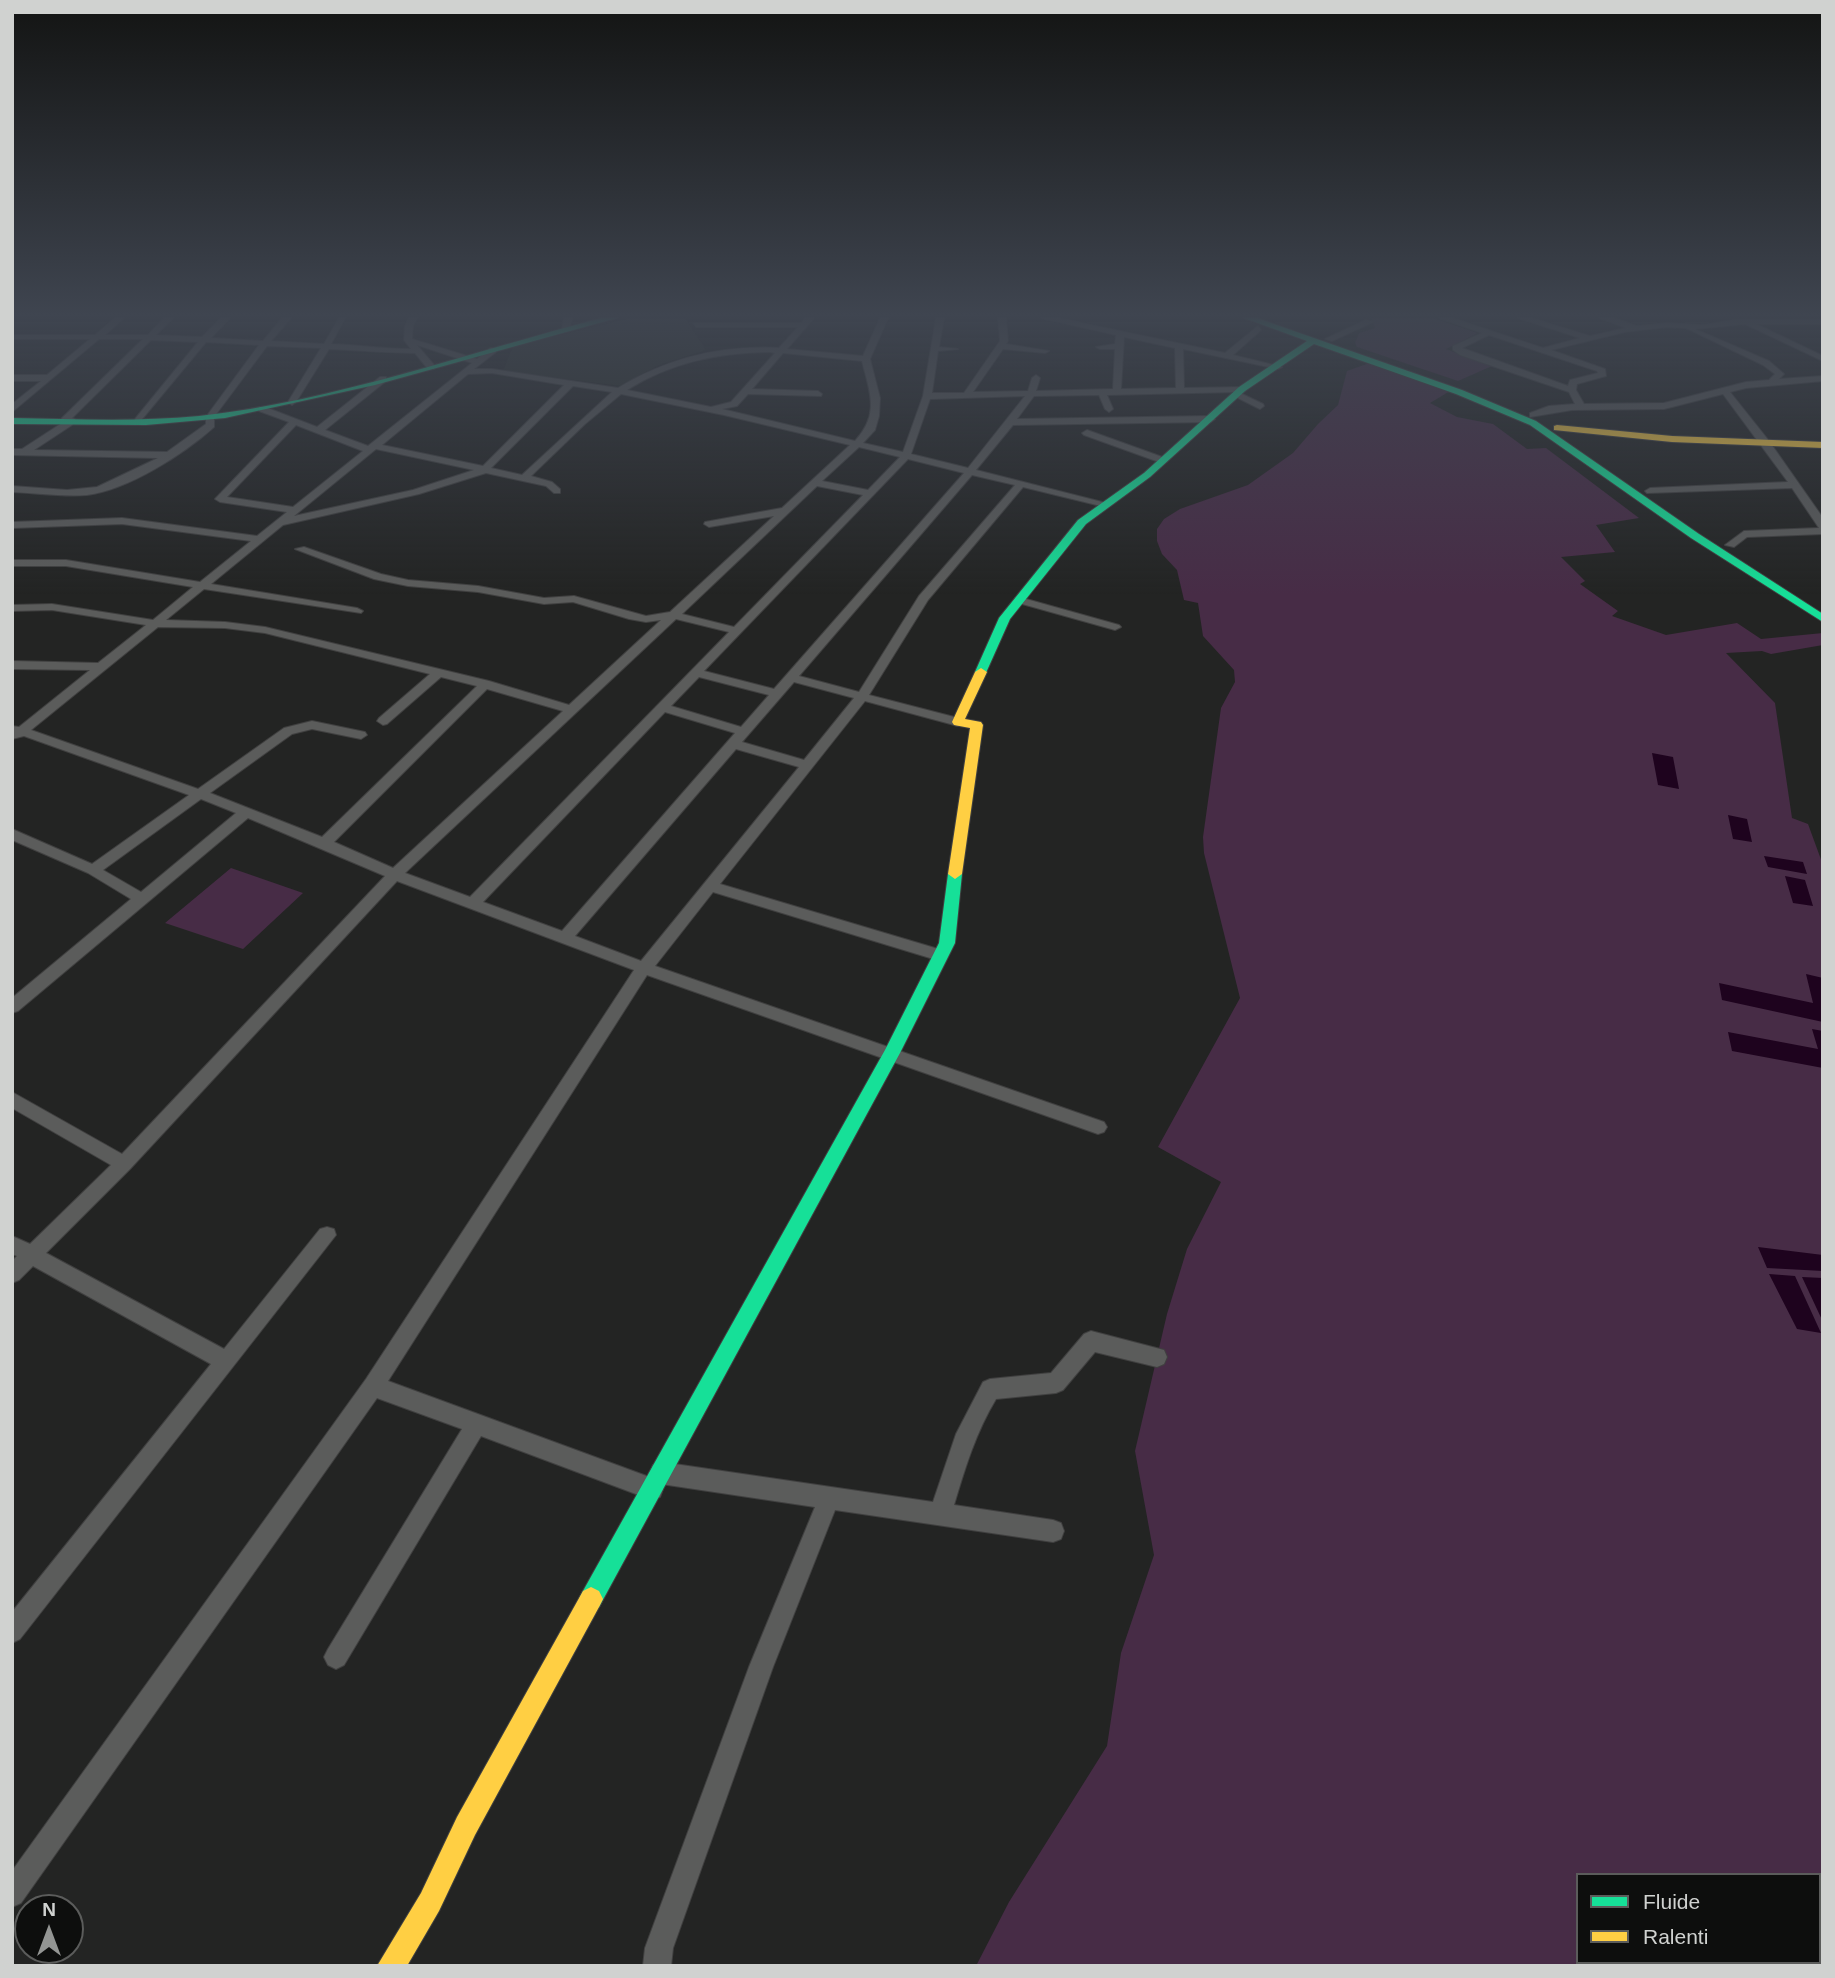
<!DOCTYPE html>
<html>
<head>
<meta charset="utf-8">
<style>
  body { margin:0 }
  #map { position:relative; width:1835px; height:1978px; overflow:hidden; background:#232423; font-family:Arial,sans-serif }
  canvas { display:block }
  .frame { position:absolute; inset:0; border:14px solid #d0d2d0; pointer-events:none }
  .legend { position:absolute; left:1576px; top:1873px; width:245px; height:91px; box-sizing:border-box; background:#0d0e0d; border:2px solid #5b5c5b; margin:0; padding:9px 12px; list-style:none; font-size:21px; color:#d0d2d0 }
  .legend li { display:flex; align-items:center; gap:14px; height:35px }
  .legend b { width:35px; border:2px solid #5b5c5b }
  .north { position:absolute; left:14px; top:1894px; width:70px; height:70px; box-sizing:border-box; background:#0d0e0d; border:2px solid #5b5c5b; border-radius:50%; rotate:0deg; font-size:19px; font-weight:700; line-height:28px; text-align:center; color:#d0d2d0 }
  .north::after { content:''; display:block; margin:auto; width:24px; height:32px; background:#939593; clip-path:polygon(50% 0,100% 100%,50% 72%,0 100%) }
</style>
</head>
<body>
<div id="map">
<canvas width="1835" height="1978"></canvas>
<div class="frame"></div>
<ul class="legend">
<li><b style="height:9px;background:#16e098"></b>Fluide</li>
<li><b style="height:9px;background:#ffcf43"></b>Ralenti</li>
</ul>
<div class="north">N</div>
</div>
<script>
const context = document.querySelector('canvas').getContext('2d');
context.lineJoin = 'round';
function fillPath(path, color) {
  context.fillStyle = color;
  context.fill(path, 'evenodd');
}
function strokePath(path, color, width, dash) {
  context.strokeStyle = color;
  context.lineWidth = width;
  context.lineCap = dash ? 'butt' : 'round';
  context.setLineDash(dash || []);
  context.stroke(path);
}
fillPath(new Path2D(`
  M631,318H685L706,350L659,365L621,386L503,371L513,346Z`), '#292e28');
fillPath(new Path2D(`
  M1371,318H1433L1478,333L1446,349L1492,366L1458,381L1357,347L1355,343L1359,333L1375,328Z
  M1375,361L1455,388L1430,403L1457,417L1493,424L1527,449L1546,448L1639,518L1596,525L1615,552L1561,557L1585,581L1580,584L1618,611L1612,616L1666,635L1737,623L1761,639L1823,633V645L1771,654L1762,651L1726,653L1775,703L1792,818L1808,824L1823,865V1966H976L1009,1902L1107,1746L1121,1653L1154,1555L1135,1451L1167,1314L1187,1249L1221,1182L1158,1147L1240,998L1204,853L1203,837L1221,708L1235,682L1234,670L1203,636L1198,603L1184,600L1177,570L1162,554L1157,541V529L1164,519L1180,509L1248,485L1293,453L1318,424L1338,405L1347,371ZM1578,1875H1819V1962H1578Z
  M231,868L303,893L243,949L165,923Z`), '#472c46');
fillPath(new Path2D(`
  M1652,753L1673,757L1679,789L1658,785Z
  M1728,815L1747,819L1752,842L1733,839Z
  M1764,856L1803,862L1807,874L1768,867Z
  M1785,876L1805,880L1813,906L1793,903Z
  M1806,974L1823,978V1022L1722,1000L1719,983L1813,1003Z
  M1812,1029L1823,1031V1068L1732,1051L1728,1032L1818,1049Z
  M1758,1247L1823,1255V1271L1767,1268Z
  M1769,1274L1795,1276L1821,1333L1797,1329Z
  M1802,1277L1823,1278V1322Z`), '#1e031e');
const street = new Path2D(`
  M115,318H124L105,335H148L164,318H173L156,335L202,337L221,318H230L211,338L263,341L282,318H291L271,341L324,344L339,318H345L331,344C359,345 384,349 411,349L404,340L405,326L409,318H417L413,326L412,339L477,359L490,348H496V352L474,369H492L618,388C668,358 720,345 779,348L798,327H696L693,323H802L805,318H814L787,349L863,356L880,318H888L870,359L880,398L879,416L875,430L863,443L903,452L923,396L936,318H944L939,347L958,349L938,351L932,393H964L1000,341L998,318H1006L1008,341L1006,344L1049,351L1045,353L1003,349L973,392L1028,391L1032,378L1036,375L1040,378L1036,391L1113,389L1115,349H1100L1096,347L1115,344L1116,335L1041,318H1058L1225,353L1258,326L1261,330L1233,355L1282,367L1278,369L1183,349L1184,388L1245,387V391L1238,392L1263,404L1264,406L1260,409L1234,396L1236,392L1107,395L1113,409L1109,412L1105,409L1099,395L1034,396L1017,419L1211,416L1215,419L1211,422L1013,425L976,470L1110,504L1105,507L1023,487L928,600L869,695L962,719V725L958,726L865,701L720,884L945,951L948,955L945,959L940,961L713,892L655,966L1104,1122L1107,1127L1104,1132L1098,1134L647,975L388,1381L652,1478L650,1473L653,1465L661,1462L933,1502L956,1434L983,1382L990,1379L1051,1373L1084,1334L1091,1331L1164,1350L1167,1357L1164,1364L1157,1367L1095,1352L1063,1390L1056,1393L996,1399C976,1432 965,1468 954,1505L1053,1520L1061,1523L1064,1531L1061,1539L1053,1542L835,1510L773,1667L673,1948L671,1966H643L645,1948L749,1667L815,1507L661,1484L663,1489L660,1497L652,1500L481,1436L344,1665L336,1669L328,1665L324,1657L328,1649L462,1429L377,1398L21,1903L12,1907V1871L366,1379L634,970L397,881L130,1169L46,1253L224,1349L320,1229L327,1227L334,1229L336,1235L20,1639L12,1643V1612L211,1364L33,1266L19,1280L12,1283V1261L17,1256L12,1254V1236L30,1244L111,1165L12,1108V1092L122,1154L385,876L248,818L18,1011L12,1013V998L131,899L88,873L12,840V829L92,864L189,795L24,736L12,739V726L19,727L90,670L12,669V661L98,663L146,625L52,610L12,611V605L52,604L153,620L193,587L66,566H12V560H66L200,582L251,541L122,524L12,528V522L122,518L257,536L287,512L220,502L215,499L289,422L259,411V407H265L317,427L380,377H386V381L325,430L368,446L472,363L417,345L434,365V369H428L415,353C385,353 358,350 329,349L296,402L292,405L288,402L321,348L267,346L214,417V427C184,454 128,490 87,495C62,497 37,493 12,492V486L67,490L97,487L158,458L12,455V449H22L62,423L61,419L143,339H99L12,412V404L41,381H12V375H47L90,339H12V335H95ZM1124,337L1175,348L1176,388L1121,389ZM151,340L198,342L135,419L134,421L138,424L206,342L259,345L206,417V424L167,452L34,450L75,423V419L72,418ZM770,352L775,353L731,402L711,407L627,390C672,362 717,353 770,352ZM783,353L862,361C870,393 880,414 855,441L722,409L737,406L748,394L821,396L822,394L818,391L752,389ZM492,373L564,385L483,466L382,445L468,374ZM573,386L612,392L522,475L491,468ZM621,394L724,415L850,445L782,508L705,522L704,524L709,527L774,516L670,612L646,616L574,596L544,598L478,586L408,580L381,574L304,547L295,549L374,579L408,586L478,592L544,604L573,602L629,619L646,622L661,620L569,705L489,681L265,627L225,622L166,620L204,589L361,613L363,611L357,608L211,584L283,525L419,494L486,473L546,486L554,493H560V489L552,482L531,476L585,424ZM1025,396L968,468L911,454L930,399ZM296,425L363,451L293,507L227,497ZM859,447L900,457L868,490L822,481ZM376,449L474,470L413,490L294,516ZM908,459L964,473L774,689L704,671ZM972,475L1015,485L919,596L859,692L799,676ZM817,486L863,495L734,627L682,614ZM676,619L729,632L470,897L405,873ZM158,627L225,628L265,633L430,674L379,718L377,721L383,725L387,724L441,677L477,686L322,837L210,793L292,734L312,729L361,739L367,735L365,732L312,721L284,728L198,789L31,730ZM699,677L769,695L741,727L671,706ZM794,682L854,698L804,760L742,742ZM487,689L563,711L393,868L334,842ZM665,712L735,733L562,931L483,902ZM736,749L799,767L641,961L575,936ZM201,799L236,813L141,892L103,870Z
  M564,318H572L569,331L562,329Z
  M1439,318H1452L1543,348L1580,338L1518,318H1531L1590,336L1626,328L1600,318H1613L1637,326L1667,323L1703,325L1735,320H1823V324H1756L1823,356V361L1745,324L1695,329L1769,361L1784,374L1779,379L1823,376V381L1746,388L1730,392L1769,441L1823,518V534L1747,537L1734,547L1725,545L1744,531L1819,528L1792,488L1647,493L1645,491L1650,488L1788,482L1723,394L1664,409L1572,410L1530,417V413L1549,406L1575,404L1569,392L1460,355L1453,350V346L1482,333ZM1667,327L1686,328L1763,365L1775,374L1769,380L1746,382L1664,403L1584,404L1576,390L1577,384L1606,376L1605,369L1551,350L1625,332ZM1489,335L1597,371L1598,373L1570,380L1568,386L1462,348Z
  M1366,320L1373,322L1332,341L1325,339Z
  M1087,430L1165,458L1167,460L1159,462L1084,435L1082,433Z
  M1019,597L1119,625L1121,627L1115,630L1015,602V598Z`);
const fast = new Path2D(`
  M602,318H617L375,385L225,418L146,425L12,424V418C74,419 137,422 199,416C336,401 469,352 602,318Z
  M1244,318H1257L1462,390L1536,421L1699,534L1823,614V622L1691,538L1530,425L1456,394L1314,344L1245,391L1150,477L1086,524L1010,619L985,675H977L975,672L999,618L1078,520L1144,473L1239,387L1307,341Z
  M955,869L962,874L955,943L900,1053L599,1607L591,1611L583,1607L579,1599L583,1591L885,1050L939,943L948,874Z`);
const slow = new Path2D(`
  M1557,425L1672,436L1823,442V448L1672,442L1554,430V426Z
  M981,668L987,672L965,719L981,722L983,725L962,874L955,879L948,874L970,728L954,725L952,722L975,672Z
  M591,1587L599,1591L603,1599L599,1607L475,1835L439,1911L407,1966H377L421,1893L457,1817L583,1591Z`);
strokePath(street, '#404040', 2);
strokePath(fast, '#404040', 2);
strokePath(slow, '#404040', 2);
fillPath(street, '#5b5c5b');
fillPath(fast, '#16e098');
fillPath(slow, '#ffcf43');
const sky = context.createLinearGradient(0, 0, 0, 595);
sky.addColorStop(0, '#131413');
sky.addColorStop(0.53, '#3f4550');
sky.addColorStop(1, '#3f455000');
context.fillStyle = sky;
context.fillRect(0, 0, 1835, 595);
</script>
</body>
</html>
